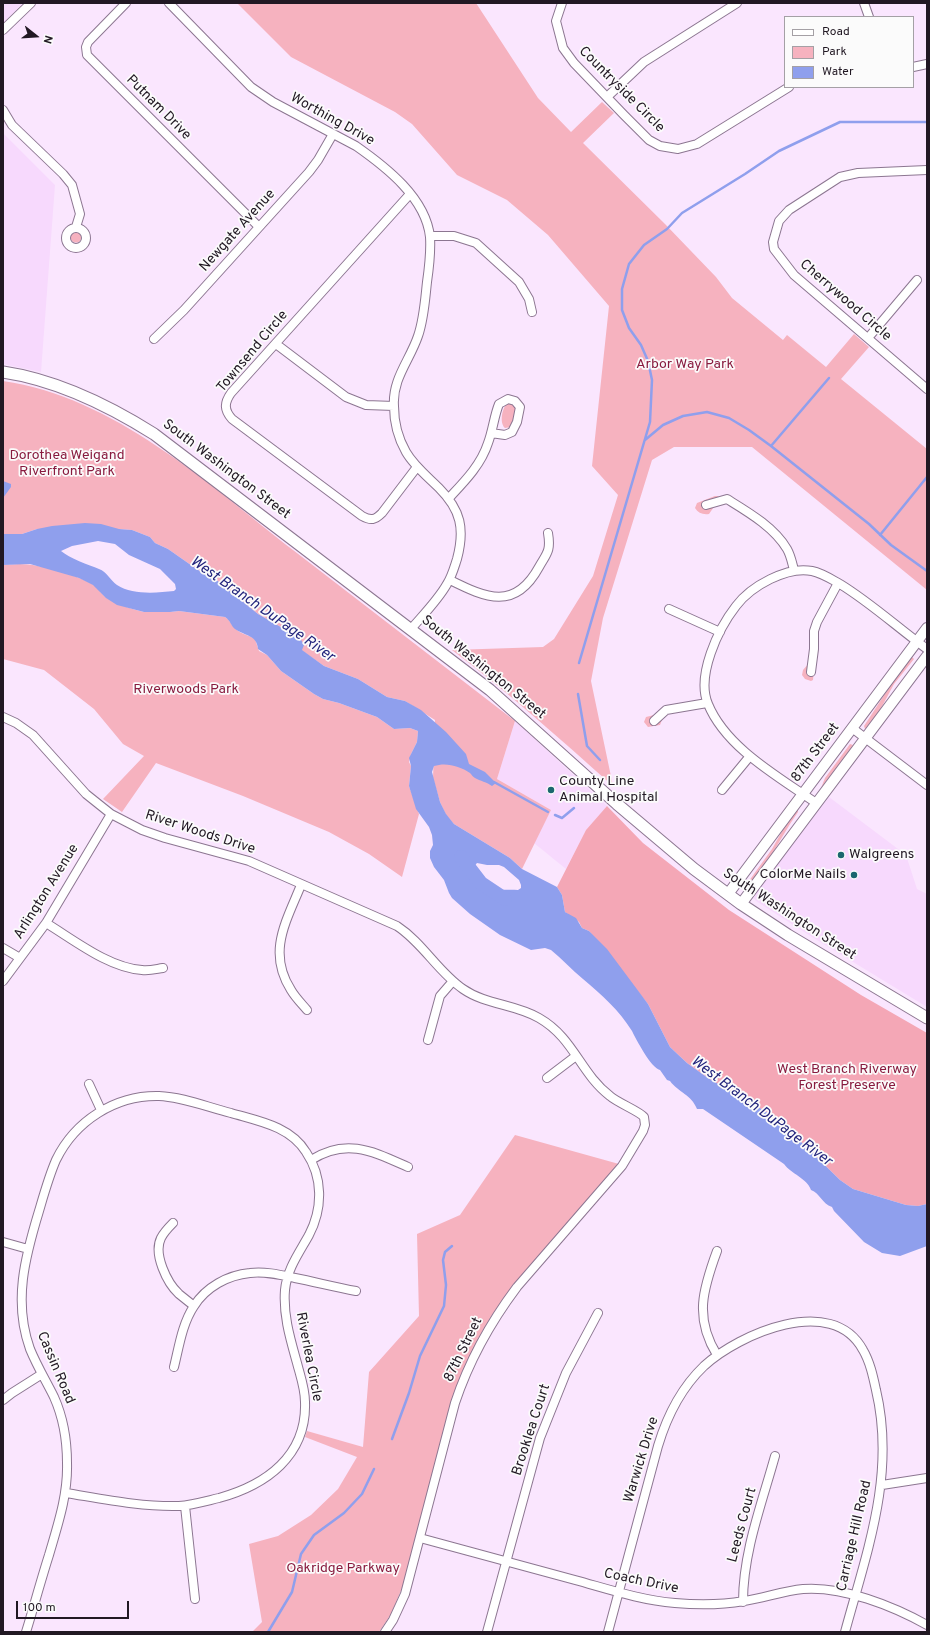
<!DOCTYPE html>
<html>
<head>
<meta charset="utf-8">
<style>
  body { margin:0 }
  #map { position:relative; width:930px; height:1635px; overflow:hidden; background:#fae6fe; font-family:Overpass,sans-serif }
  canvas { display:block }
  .frame { position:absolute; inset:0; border:4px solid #211823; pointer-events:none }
  .legend { position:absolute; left:784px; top:16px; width:130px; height:72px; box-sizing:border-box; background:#fbfbfb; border:1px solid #a4a0a5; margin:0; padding:5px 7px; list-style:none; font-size:12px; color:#211823 }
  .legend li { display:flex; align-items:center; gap:8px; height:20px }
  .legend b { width:20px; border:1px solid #a4a0a5 }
  .north { position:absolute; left:16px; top:16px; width:40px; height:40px; -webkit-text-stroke:3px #fbfbfb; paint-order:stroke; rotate:107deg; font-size:11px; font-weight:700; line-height:16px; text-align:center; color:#211823 }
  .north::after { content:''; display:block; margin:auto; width:14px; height:18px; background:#211823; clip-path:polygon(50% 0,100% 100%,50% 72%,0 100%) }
  .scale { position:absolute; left:16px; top:1601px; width:113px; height:18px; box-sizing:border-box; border:2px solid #211823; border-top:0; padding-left:5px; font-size:12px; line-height:14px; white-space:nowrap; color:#211823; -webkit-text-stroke:3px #fbfbfb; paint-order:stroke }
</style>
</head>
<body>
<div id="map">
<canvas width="930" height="1635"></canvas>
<div class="frame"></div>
<ul class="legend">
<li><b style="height:5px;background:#fff"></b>Road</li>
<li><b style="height:11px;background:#f6b2bf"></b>Park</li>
<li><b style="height:11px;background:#8f9fed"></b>Water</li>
</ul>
<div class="north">N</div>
<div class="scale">100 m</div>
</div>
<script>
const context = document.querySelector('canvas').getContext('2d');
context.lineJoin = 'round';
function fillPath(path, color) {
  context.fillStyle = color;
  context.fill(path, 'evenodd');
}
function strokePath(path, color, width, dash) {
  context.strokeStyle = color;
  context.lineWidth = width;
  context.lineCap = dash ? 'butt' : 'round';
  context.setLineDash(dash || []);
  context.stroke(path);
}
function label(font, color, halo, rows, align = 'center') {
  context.font = font + ' Overpass,sans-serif';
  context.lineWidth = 3.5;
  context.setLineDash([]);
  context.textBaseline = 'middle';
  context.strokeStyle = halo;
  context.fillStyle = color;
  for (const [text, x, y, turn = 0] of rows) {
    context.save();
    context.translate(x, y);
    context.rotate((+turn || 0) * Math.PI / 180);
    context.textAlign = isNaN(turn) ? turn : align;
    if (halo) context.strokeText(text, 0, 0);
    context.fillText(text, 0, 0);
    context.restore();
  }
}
fillPath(new Path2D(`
  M3,3H23L3,23Z
  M3,133L55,185L41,372L3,364Z
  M515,721L607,806L586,830L566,869L534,843L551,810L497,779Z
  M829,797L906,855L917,889L927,894V1007L812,937L756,901L754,898L756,892Z`), '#f7d9fd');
fillPath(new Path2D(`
  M237,3H476L538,98L571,132L602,102L614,113L583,143L665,224L716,277L732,298L783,340L787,335L826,367L854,334L869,347L841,379L927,449V590L752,447H674L652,460L603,618L591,681L613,786C560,739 508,692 452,650L543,647L554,639L593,576L618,495L592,466L609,306L548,235L507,200L457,175L412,124L395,112L291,57Z
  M70.5 237a5.5 5.5 0 1 1 11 0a5.5 5.5 0 1 1-11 0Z
  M3,381C114,397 207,483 293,550C367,607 441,664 515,721L497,779L551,810L522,869L510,858L454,824L446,815L440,802L433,778L435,720L405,701L387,697L358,679L324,666L301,650L300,638L258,614L214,578L198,570L168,549L155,543L150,537L132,530L119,529H37L22,534H3Z
  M509,402L515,405C517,412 514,421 511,427L505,428C499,423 502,406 509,402Z
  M715,496H718L720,498L709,514C703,515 698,513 695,508L697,503Z
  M20,564C40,564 77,575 94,585C99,589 102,595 107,598C116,604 134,610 144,612H170L179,611L225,617C230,620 230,623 234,627C238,633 248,635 255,639L259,651L267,655L281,671L314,694L323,699L339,703L377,717L394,729L410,728L418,731L417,742L411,754L409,762L411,766L409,786L419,814L402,877L369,854L329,832L243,796L156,763L122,812L103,799L144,756L123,744L94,709L44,670L3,659V565Z
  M912,657L914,659L894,684L879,712L865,729L864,726L894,680Z
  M809,663L814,669L813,680L811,681L805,679L802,675L803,670Z
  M658,714L663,717L660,725L648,727L644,722L646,717Z
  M850,744L853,745L852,748L821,788L825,778Z
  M797,810H798V812L790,824L772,854L748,887H746V885L772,849L785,826Z
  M515,1135L619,1164L512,1288L492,1315L479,1337L458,1386L402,1588L391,1614L379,1632H252L262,1622L249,1544L278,1536L311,1515L338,1489L357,1457L305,1437L307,1431L363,1447L369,1372L419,1316L417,1234L460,1215Z`), '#f6b2bf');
fillPath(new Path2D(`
  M607,806L643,843L729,910L861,995L927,1033V1204L918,1206L906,1205L853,1189L840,1180L796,1137L765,1111L708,1078L687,1063L670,1047L648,1004L589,931L582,928L579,922L565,912L562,895L557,887L586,830Z`), '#f4a7b6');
fillPath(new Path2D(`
  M3,481L11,484V487L3,498Z
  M85,523L101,524L119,529L132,530L150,537L155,543L168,549L198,570L214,578L258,614L300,638L304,645L302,650L324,666L358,679L387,697L405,701L421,710L446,732L466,754L469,764L485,772L496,783L492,786C487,782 480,781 475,778C473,777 472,775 470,773C460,766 446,762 434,766L432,772L440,802L446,814L454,824L510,858L522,869L557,887L562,895L565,912L576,918L582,928L589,931L607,949L648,1004L670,1047L687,1063L708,1078L765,1111L796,1137L840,1180L853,1189L906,1205L918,1206L927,1204V1246L900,1256L882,1253L864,1242L834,1211L832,1207C822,1204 820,1193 811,1190C807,1178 791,1174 784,1164L703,1109H697C691,1094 679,1093 670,1081L667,1080L660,1070C651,1068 636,1039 632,1031C619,1010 602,995 583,979C572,970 562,959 551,950L545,948L531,950L500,935L470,914L452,898L449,893L444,880L434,867L430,858V851L433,845L432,835L429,827L416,809L409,786L411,766L409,758L417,742L418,731L410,728L394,729L377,717L339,703L323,699L314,694L281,671L267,655L258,649C257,635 245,636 235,629C231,626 231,621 225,617L179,611L170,612H144L117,605L106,598L93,585L79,578L30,564L3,565V534H22L37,529L52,526ZM98,541L115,544L129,555L160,569L175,584L176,589L174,591C156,593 132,595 117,585C110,580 107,572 99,569C89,565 69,558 61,551L72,546ZM477,863L487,865H499L504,867L519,880L521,885V888L518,890C499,889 478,893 472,869Z`), '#8f9fed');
strokePath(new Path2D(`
  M645,440L663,425L683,416L707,412L729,418L749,430L771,446L869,524L891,545L927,571
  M771,446L829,378
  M880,535L927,477
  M579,663L650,422L652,380L648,361L641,345L629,328L622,310V289L629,264L644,245L667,229L682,213L745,174L779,151L840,122H927
  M578,694L587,746L600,760
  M494,782L548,812
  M555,815L562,818L574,808
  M392,1439L409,1393L420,1356L444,1306L446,1285L443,1260L445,1252L452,1246
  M268,1632L292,1592L301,1554L314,1535L344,1513L362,1494L374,1469`), '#8f9fed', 2.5);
strokePath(new Path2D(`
  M461,857L481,883L505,899`), '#8f9fed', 14);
const minor = new Path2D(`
  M126,3L88,42L86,47L87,55L259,227
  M169,3L251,87L273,102L356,146C386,167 426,198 430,237C431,252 429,268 427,282C425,300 424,319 418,336C410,360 392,379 394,406C394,422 398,438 406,452C414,466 428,477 439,488C461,510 465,529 457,559C454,568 452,576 447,584C438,600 423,615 411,629
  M562,3L556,21L563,48L574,63L624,115L649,140L660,146L678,149L697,144L789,87
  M864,3L869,17
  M3,30L31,3
  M913,67L927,64
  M607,97L644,62L737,3
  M3,110L12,125L63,174L72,185L80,214L76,227
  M927,170L858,173L840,177L789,210L779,221L773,242L774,249L794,275L927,389
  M410,194L231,393C224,403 224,410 232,419L362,516C371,521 375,520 382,513L417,467
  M66 238a10 10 0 1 1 20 0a10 10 0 1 1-20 0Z
  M430,236H454L476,243L519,282L529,299L532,312
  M868,338L917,280
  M154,339L184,310L309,172L318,160L333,134
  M276,344L346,397L366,405L394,406
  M449,498C464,482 481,465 488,443C493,430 494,416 499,404L508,399L515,401L520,407L517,422L512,432L505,435L491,433
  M706,505L727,499C748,512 774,527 787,549C791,556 792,563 794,570
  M450,580C486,598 515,611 539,567C547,553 551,551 548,533
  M669,609L720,632
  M811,672L814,649V631L817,622L838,583
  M3,717L16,723L33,735L86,794L111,814L142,830L165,838L249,861L397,926C423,943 438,972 463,989C486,1005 515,1004 539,1018C574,1038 580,1073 610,1096C618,1103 639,1111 644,1117L645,1125L643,1131L622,1166L517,1287C490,1323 469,1361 455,1403L405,1594L393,1620L385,1632
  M654,721L666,710L707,703
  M852,728L927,785
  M722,790L750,756
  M816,803C779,777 726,748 708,704C696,676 718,629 736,606C751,586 787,566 812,571C822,573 831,579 840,584C871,603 898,628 927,649
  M301,885C286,922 267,952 291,990C295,997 301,1003 307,1010
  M46,923C74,940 109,968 142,970C149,971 156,969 163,968
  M3,948L20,958
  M3,981L46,923L111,814
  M428,1040L440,996L453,981
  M547,1078L576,1056
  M89,1084L101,1110
  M311,1160C347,1137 374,1152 408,1167
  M173,1223C169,1227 164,1232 161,1238C153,1254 167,1283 179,1294C184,1298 189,1302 194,1306
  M3,1242L28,1249
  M717,1355C694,1318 703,1289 717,1251
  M174,1367C179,1347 182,1324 194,1306C206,1287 228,1275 250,1273C265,1271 281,1275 295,1278C315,1282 335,1287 356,1291
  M3,1400L12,1393L42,1374
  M882,1485L927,1478
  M185,1506L195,1599
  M420,1538C471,1552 523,1566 575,1580C608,1589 640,1600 675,1603C698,1605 721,1605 744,1601C764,1598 783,1591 803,1589C843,1586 893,1606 927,1625
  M743,1602C743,1552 762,1503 775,1456
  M26,1632C34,1606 41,1580 49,1555C58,1524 68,1495 67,1463C67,1441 63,1417 54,1397C46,1381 37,1366 30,1349C13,1302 25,1257 39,1211C44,1194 49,1176 56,1160C75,1121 115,1095 159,1096C183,1097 207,1107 231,1113C258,1121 290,1126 306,1152C323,1177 323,1208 309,1235C299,1253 287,1269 285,1290C283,1315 290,1338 297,1363C300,1375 305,1388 305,1402C307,1456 266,1485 219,1498C206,1501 192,1505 179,1506C141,1507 103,1499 66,1493
  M487,1632L540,1438L566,1373L598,1313
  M608,1632L658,1446C667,1416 681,1388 704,1366C739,1334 832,1293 863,1350C870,1362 873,1376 876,1390C896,1474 867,1551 845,1632`);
const tertiary = new Path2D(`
  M728,894L927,628
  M741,904L927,656`);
const secondary = new Path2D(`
  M3,372C57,380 108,405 154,434L490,690L617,804L694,869L741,904L788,935L927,1018`);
strokePath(minor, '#8c7691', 10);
strokePath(tertiary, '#8c7691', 12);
strokePath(secondary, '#8c7691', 13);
strokePath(minor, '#fff', 8);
strokePath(tertiary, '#fff', 10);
strokePath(secondary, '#fff', 11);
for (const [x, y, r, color] of [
  [551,790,4,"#1a676e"],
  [841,855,4,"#1a676e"],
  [854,875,4,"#1a676e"]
]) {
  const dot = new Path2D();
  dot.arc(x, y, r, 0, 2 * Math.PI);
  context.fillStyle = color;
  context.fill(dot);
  strokePath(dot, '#fbfbfb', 1.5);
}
label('14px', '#211823', '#fbfbfb', [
  ["Countryside Circle",621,90,45],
  ["Putnam Drive",158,108,45],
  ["Worthing Drive",332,120,29],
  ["Newgate Avenue",238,231,-48],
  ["Cherrywood Circle",845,301,41],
  ["Townsend Circle",253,352,-50],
  ["South Washington Street",226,470,37],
  ["South Washington Street",483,668,39],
  ["87th Street",816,753,-53],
  ["River Woods Drive",200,833,18],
  ["Arlington Avenue",47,892,-58],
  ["South Washington Street",789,915,33],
  ["87th Street",464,1350,-64],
  ["Riverlea Circle",308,1357,79],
  ["Cassin Road",55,1368,67],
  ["Brooklea Court",532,1430,-72],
  ["Warwick Drive",642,1460,-73],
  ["Leeds Court",743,1525,-75],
  ["Carriage Hill Road",855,1536,-77],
  ["Coach Drive",641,1582,12]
]);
label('14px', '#881b3f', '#fbfbfb', [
  ["Arbor Way Park",685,365],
  ["Dorothea Weigand",67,456],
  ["Riverfront Park",67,472],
  ["Riverwoods Park",186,690],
  ["West Branch Riverway",847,1070],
  ["Forest Preserve",847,1086],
  ["Oakridge Parkway",343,1569]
]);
label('14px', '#211823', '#fbfbfb', [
  ["County Line",559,782],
  ["Animal Hospital",559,798],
  ["Walgreens",849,855],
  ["ColorMe Nails",846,875,"right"]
], 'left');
label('italic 15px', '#23257d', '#fbfbfb', [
  ["West Branch DuPage River",262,610,35],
  ["West Branch DuPage River",761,1112,37]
]);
</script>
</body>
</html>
